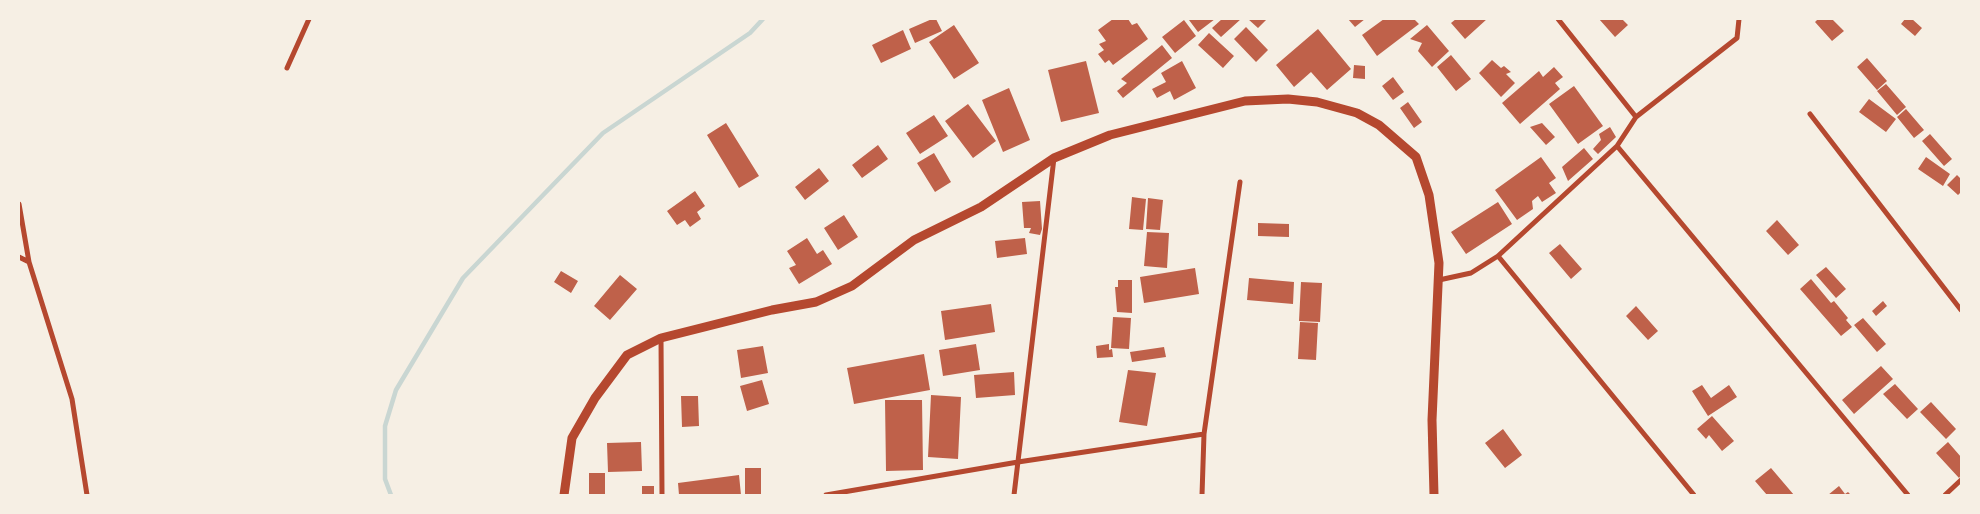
<!DOCTYPE html>
<html>
<head>
<meta charset="utf-8">
<style>
  body { margin:0 }
  #map { position:relative; width:1980px; height:514px; overflow:hidden; background:#f6efe4; font-family:"Alegreya Sans",sans-serif }
  canvas { display:block }
  .frame { position:absolute; inset:0; border:20px solid #f6efe4; pointer-events:none }
</style>
</head>
<body>
<div id="map">
<canvas width="1980" height="514"></canvas>
<div class="frame"></div>
</div>
<script>
const context = document.querySelector('canvas').getContext('2d');
context.lineJoin = 'round';
function strokePath(path, color, width, dash) {
  context.strokeStyle = color;
  context.lineWidth = width;
  context.lineCap = dash ? 'butt' : 'round';
  context.setLineDash(dash || []);
  context.stroke(path);
}
function fillPath(path, color) {
  context.fillStyle = color;
  context.fill(path, 'evenodd');
}
strokePath(new Path2D(`
  M391,495L385,479V426L396,390L463,278L603,133L750,33L763,19`), '#c9d6d2', 4.5);
fillPath(new Path2D(`
  M932,19H936L942,31L915,43L909,29Z
  M1113,19H1128L1132,25L1137,23L1148,39L1113,65L1109,60L1105,63L1098,54L1104,50L1099,44L1106,41L1098,30Z
  M1191,19H1215L1198,32L1189,20Z
  M1222,19H1241L1221,37L1212,28Z
  M1248,19H1267L1258,28Z
  M1348,19H1365L1355,27Z
  M1384,19H1414L1419,24L1377,56L1362,35Z
  M1456,19H1487L1465,39L1451,23Z
  M1599,19H1622L1628,25L1615,37Z
  M1818,19H1832L1844,31L1832,41L1815,22Z
  M1905,19H1912L1922,28L1915,36L1901,24Z
  M1184,20L1196,36L1175,53L1162,37Z
  M954,25L979,63L954,79L929,42Z
  M1427,25L1449,51L1432,67L1418,51L1422,43L1410,39Z
  M1246,27L1268,50L1256,62L1234,39Z
  M1318,29L1351,69L1327,90L1311,72L1294,87L1276,65Z
  M903,30L911,49L881,63L872,45Z
  M1209,33L1234,56L1223,68L1198,45Z
  M1162,45L1172,58L1123,98L1117,91L1127,83L1121,79Z
  M1451,55L1471,79L1456,91L1437,67Z
  M1867,58L1887,81L1877,90L1857,67Z
  M1492,60L1501,68L1504,66L1511,72L1506,74L1515,83L1501,97L1479,73Z
  M1086,61L1099,113L1061,122L1048,70Z
  M1182,61L1196,88L1174,100L1170,91L1157,98L1152,89L1166,82L1161,73Z
  M1354,65L1365,66V79L1353,78Z
  M1554,67L1563,77L1555,83L1560,89L1520,124L1502,103L1539,71L1543,77Z
  M1393,77L1404,92L1393,100L1382,86Z
  M1886,84L1906,107L1897,115L1877,91Z
  M1574,86L1603,126L1578,144L1549,104Z
  M1009,88L1030,140L1003,152L982,100Z
  M1869,99L1896,119L1886,132L1859,112Z
  M1408,102L1422,122L1414,128L1400,108Z
  M968,104L996,141L973,158L945,121Z
  M1906,109L1924,130L1914,138L1897,117Z
  M934,115L948,136L920,154L906,133Z
  M726,123L759,176L739,188L707,135Z
  M1542,123L1555,137L1546,145L1530,127Z
  M1610,127L1616,137L1598,154L1593,149L1601,140L1599,134Z
  M1930,134L1952,159L1944,166L1922,141Z
  M878,145L888,159L862,178L852,165Z
  M1584,148L1593,159L1568,181L1562,167Z
  M934,153L951,182L935,192L917,163Z
  M1541,157L1556,178L1549,183L1556,193L1542,202L1538,196L1532,201L1533,209L1517,220L1495,190Z
  M1926,157L1950,174L1943,186L1918,169Z
  M819,168L829,181L805,200L795,187Z
  M1957,175L1961,179V192L1958,195L1947,185Z
  M695,191L705,206L697,212L701,219L690,227L685,220L677,225L667,211Z
  M1132,197L1146,199L1143,230L1129,229Z
  M1148,198L1163,200L1160,230L1146,229Z
  M1040,201L1042,229L1040,235L1029,233L1031,228H1024L1022,202Z
  M1498,202L1512,224L1466,254L1451,232Z
  M844,215L858,237L838,250L824,228Z
  M1777,220L1799,245L1788,255L1766,231Z
  M1258,223L1289,224V237L1258,236Z
  M1147,232L1169,233L1167,268L1144,266Z
  M807,238L817,254L823,250L832,264L799,284L789,268L796,265L787,251Z
  M1025,238L1027,254L997,258L995,241Z
  M1560,244L1582,269L1571,279L1549,253Z
  M1826,267L1846,289L1836,298L1816,275Z
  M1195,268L1199,294L1144,303L1140,277Z
  M561,271L578,281L571,293L554,282Z
  M620,275L637,289L610,320L594,306Z
  M1249,278L1294,282L1293,304L1247,300Z
  M1811,279L1831,303L1834,301L1848,318L1846,320L1852,327L1841,336L1800,289Z
  M1118,280H1132V313L1117,312L1115,287H1118Z
  M1301,282L1322,283L1320,322L1299,321Z
  M1883,301L1887,306L1876,316L1872,311Z
  M991,304L995,332L945,340L941,311Z
  M1636,306L1658,331L1648,340L1626,316Z
  M1113,317L1131,318L1129,349L1111,348Z
  M1863,318L1886,344L1877,352L1854,325Z
  M1300,322L1318,323L1316,360L1298,359Z
  M976,344L980,370L943,376L939,350Z
  M1109,344V350L1112,349L1113,357L1097,358L1096,346Z
  M763,346L768,373L741,378L737,350Z
  M1164,347L1166,357L1132,362L1130,352Z
  M924,354L930,390L854,404L847,368Z
  M1881,366L1893,379L1854,414L1842,400Z
  M1128,370L1156,373L1147,426L1119,422Z
  M1014,372L1015,395L976,398L974,375Z
  M762,380L769,404L747,411L740,386Z
  M1895,384L1918,409L1907,419L1883,394Z
  M1702,385L1711,398L1729,385L1737,397L1708,416L1692,391Z
  M931,395L961,397L958,459L928,457Z
  M681,396H698L699,426L682,427Z
  M885,400H922L923,470L886,471Z
  M1931,402L1956,429L1946,439L1920,412Z
  M1712,416L1734,441L1722,451L1709,435L1706,439L1697,429Z
  M1503,429L1522,455L1505,468L1485,443Z
  M641,442L642,471L608,472L607,443Z
  M1948,442L1961,457V475L1959,478L1936,453Z
  M745,468H761V495H745Z
  M1771,468L1794,495H1767L1755,481Z
  M589,473H605V495H589Z
  M739,475L741,495H679L678,483Z
  M642,486H654V495H642Z
  M1839,486L1845,494L1848,492L1851,495H1828Z`), '#bf614a');
strokePath(new Path2D(`
  M287,68L309,19
  M1810,114L1961,310
  M1636,117L1737,38L1739,19
  M1617,146L1908,495
  M19,204L29,262
  M1498,256L1694,495
  M19,257L29,262L72,399L87,495
  M1439,280L1471,273L1498,256L1617,146L1636,117L1558,19
  M661,338L662,495
  M826,495L1018,462L1204,434
  M1014,495L1054,158
  M1202,495L1204,434L1240,182
  M1945,495L1961,480`), '#b5482f', 5);
strokePath(new Path2D(`
  M564,495L572,438L595,398L627,355L661,338L772,310L816,302L852,286L914,240L981,207L1054,158L1110,135L1245,101L1288,99L1317,102L1357,113L1379,125L1416,157L1429,195L1439,263L1432,420L1434,495`), '#b5482f', 9);
</script>
</body>
</html>
